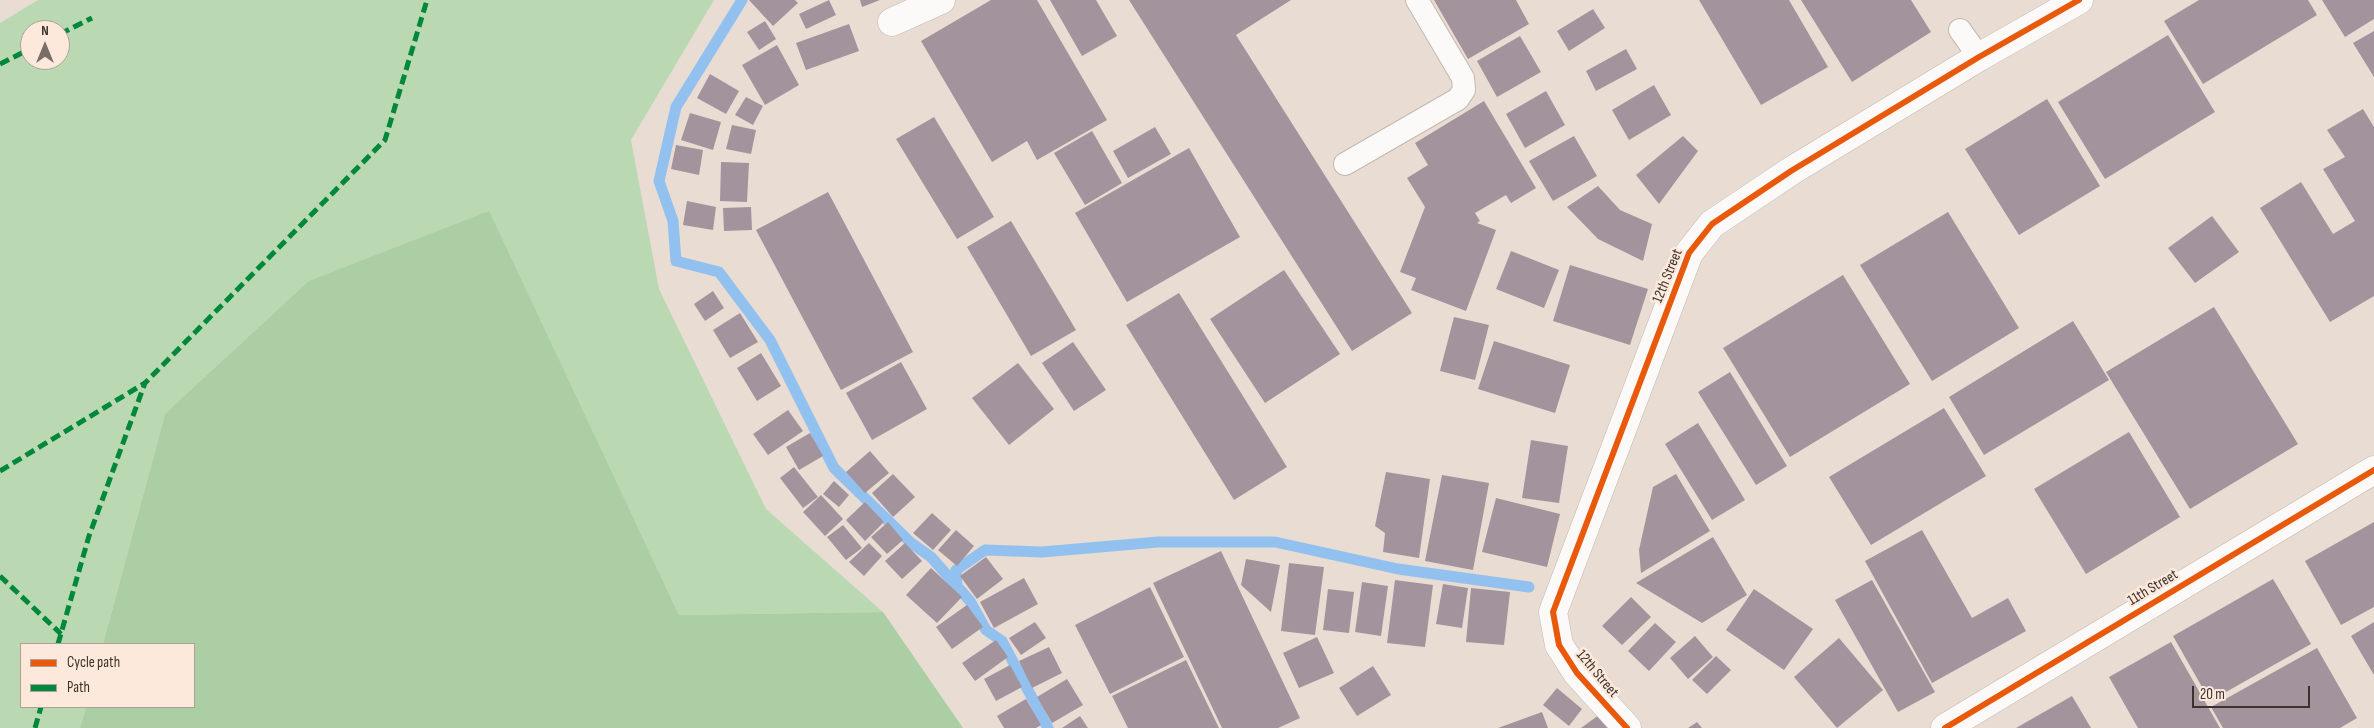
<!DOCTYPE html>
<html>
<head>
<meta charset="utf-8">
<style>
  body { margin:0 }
  #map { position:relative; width:2374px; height:728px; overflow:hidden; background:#e9dcd3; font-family:"Sofia Sans Condensed",sans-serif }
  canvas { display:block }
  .legend { position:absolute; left:20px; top:643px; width:175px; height:65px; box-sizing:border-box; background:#fce9dc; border:1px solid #afa095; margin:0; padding:6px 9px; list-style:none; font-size:15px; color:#3b322b }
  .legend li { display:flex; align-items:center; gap:10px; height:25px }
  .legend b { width:25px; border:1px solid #afa095 }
  .north { position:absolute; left:20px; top:20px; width:50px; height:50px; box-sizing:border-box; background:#fce9dc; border:1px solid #afa095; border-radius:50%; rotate:0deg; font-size:14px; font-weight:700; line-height:20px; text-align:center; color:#3b322b }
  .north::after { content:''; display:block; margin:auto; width:18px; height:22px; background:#786e66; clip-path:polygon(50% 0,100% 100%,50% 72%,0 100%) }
  .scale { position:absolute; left:2192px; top:686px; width:118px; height:22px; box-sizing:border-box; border:2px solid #3b322b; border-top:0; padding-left:6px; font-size:15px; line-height:18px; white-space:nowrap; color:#3b322b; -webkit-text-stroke:4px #fce9dc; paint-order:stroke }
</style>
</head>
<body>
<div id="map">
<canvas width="2374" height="728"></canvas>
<ul class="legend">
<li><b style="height:6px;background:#e8590c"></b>Cycle path</li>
<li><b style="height:6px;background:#00873e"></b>Path</li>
</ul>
<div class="north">N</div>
<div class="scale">20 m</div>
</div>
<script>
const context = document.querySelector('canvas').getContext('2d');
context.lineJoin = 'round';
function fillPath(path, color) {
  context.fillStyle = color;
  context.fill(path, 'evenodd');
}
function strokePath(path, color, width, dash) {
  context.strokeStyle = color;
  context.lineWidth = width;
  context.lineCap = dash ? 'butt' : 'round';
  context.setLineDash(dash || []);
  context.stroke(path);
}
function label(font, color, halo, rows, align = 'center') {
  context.font = font + ' "Sofia Sans Condensed",sans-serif';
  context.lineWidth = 5;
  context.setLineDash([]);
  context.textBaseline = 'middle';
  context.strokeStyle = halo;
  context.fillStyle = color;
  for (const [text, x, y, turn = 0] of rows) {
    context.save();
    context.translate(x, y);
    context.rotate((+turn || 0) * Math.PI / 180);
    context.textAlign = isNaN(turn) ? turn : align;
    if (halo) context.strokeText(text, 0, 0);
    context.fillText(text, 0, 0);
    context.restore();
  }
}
fillPath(new Path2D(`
  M38,0H714L631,140L659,289L766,509L883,612L679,615L488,211L165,414L103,644H21V707H86L80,728H0V23ZM30,30H60V60H30Z`), '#bad9b3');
fillPath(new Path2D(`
  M489,211L679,615L883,612L963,728H80L86,707H194V644H103L165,414L309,281Z`), '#abcea4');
strokePath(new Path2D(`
  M742,0L676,107L659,181L673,221L676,261L719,272L770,340L834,468L910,542L931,557L970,601L986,630L1002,641L1048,728
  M957,586L956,570L985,550L1042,552L1158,542H1275L1398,569L1529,587`), '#93c1ef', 11);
fillPath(new Path2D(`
  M749,0H795L798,3L773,26Z
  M829,0L836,15L806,29L799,14Z
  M860,0H880L862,7Z
  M991,0H1037L1107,120L1037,160L1027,141L992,162L921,41Z
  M1050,0H1096L1117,36L1082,56Z
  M1129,0H1291L1236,35L1412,313L1352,351Z
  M1434,0H1516L1529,24L1468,59Z
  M1699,0H1789L1828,67L1761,105Z
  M1801,0H1911L1931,32L1852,82Z
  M2199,0H2308L2317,15L2203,84L2164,21Z
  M2322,0H2374V19L2345,37Z
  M1593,9L1605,28L1569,51L1557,31Z
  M765,21L776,39L759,50L747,32Z
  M849,24L859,51L806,70L796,43Z
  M2374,31V77L2353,43Z
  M2168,35L2215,112L2105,179L2058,102Z
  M1520,36L1541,72L1497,97L1477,61Z
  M777,45L799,85L765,105L742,65Z
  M1626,49L1637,69L1596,91L1586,71Z
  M710,74L739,91L726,114L697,98Z
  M1654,85L1671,115L1629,140L1612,110Z
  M1546,91L1565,125L1525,148L1506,114Z
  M746,97L763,106L753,125L735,115Z
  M2047,99L2100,186L2019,235L1965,149Z
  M1484,101L1536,188L1511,203L1506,195L1475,213L1480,221L1477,223L1496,230L1466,311L1411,290L1416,278L1400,272L1425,207L1407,178L1428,165L1415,143Z
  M2363,109L2374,127V296L2330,322L2260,208L2301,182L2333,234L2355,221L2323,169L2345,157L2327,130Z
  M690,113L721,122L713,150L681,140Z
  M934,117L994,217L957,239L896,139Z
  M732,125L756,130L751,154L726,149Z
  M1155,127L1171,154L1128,178L1113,151Z
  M1092,131L1122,183L1085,205L1054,153Z
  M1574,136L1597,176L1553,201L1529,161Z
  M1683,136L1698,151L1659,204L1636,175Z
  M676,145L703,150L699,175L671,169Z
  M1189,148L1240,237L1127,302L1075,213Z
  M721,162L749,163L747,202L720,201Z
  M1598,186L1620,210L1652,224L1643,261L1598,239L1567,207Z
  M828,192L913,352L841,390L756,230Z
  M687,201L716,207L713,230L683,225Z
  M751,207L752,230L724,231L723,208Z
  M1948,212L2019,328L1932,381L1860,265Z
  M2212,216L2239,252L2195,283L2168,248Z
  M1011,221L1076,330L1031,356L967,247Z
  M1511,251L1559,270L1544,308L1496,289Z
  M1570,265L1648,289L1630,345L1553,321Z
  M1284,270L1340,354L1265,403L1210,319Z
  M1843,275L1910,384L1790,457L1723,348Z
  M713,291L724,308L705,321L694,304Z
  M1179,293L1287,467L1234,500L1126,325Z
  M2214,307L2298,444L2190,509L2106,372Z
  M740,313L758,342L730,358L713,330Z
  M1454,317L1489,325L1475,380L1440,371Z
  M2073,321L2109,380L1984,455L1949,397Z
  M1494,341L1570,365L1555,413L1478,389Z
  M1073,342L1106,390L1074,411L1042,363Z
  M761,353L781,386L757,401L737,368Z
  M901,362L927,409L872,440L846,393Z
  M1018,363L1054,409L1009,445L972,398Z
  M1730,372L1787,466L1756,485L1698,392Z
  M1944,408L1986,476L1871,545L1829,477Z
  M788,410L803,431L768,455L753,434Z
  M1698,423L1745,500L1712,520L1665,444Z
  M2129,432L2180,517L2086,574L2034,489Z
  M810,433L823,456L799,470L786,447Z
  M1531,440L1568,446L1559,503L1522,498Z
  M870,451L889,473L865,493L846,472Z
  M794,467L818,497L803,508L780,478Z
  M1386,472L1430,479L1419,558L1383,552L1385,533L1375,526Z
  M893,474L915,497L893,517L872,493Z
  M1676,474L1710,531L1641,573L1639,550L1653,487Z
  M1442,475L1489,483L1473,570L1425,561Z
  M834,481L849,495L839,507L823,494Z
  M821,495L843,519L825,536L803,512Z
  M1496,498L1560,514L1547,567L1482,552Z
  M865,502L884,522L865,541L846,520Z
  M932,513L951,530L933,550L913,533Z
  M888,522L903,540L887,554L871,537Z
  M2374,522V607L2341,625L2305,561Z
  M843,525L862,548L846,560L827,537Z
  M956,530L974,546L957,566L938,550Z
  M1922,530L1972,618L2008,598L2026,631L1932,683L1865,561Z
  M1713,537L1747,595L1702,623L1636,583Z
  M869,543L882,556L864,576L849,562Z
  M905,543L922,561L902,579L885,561Z
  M1221,551L1300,718L1278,728H1222L1153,583Z
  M986,557L1003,579L977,599L960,576Z
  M1246,559L1280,565L1271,612L1241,585Z
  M1289,563L1324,567L1315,635L1281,631Z
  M931,568L962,597L937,623L906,595Z
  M1024,578L1038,604L994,628L980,602Z
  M2273,579L2311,644L2210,701L2173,636Z
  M1395,580L1433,585L1425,647L1387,643Z
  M1872,580L1935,692L1898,712L1835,600Z
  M1362,582L1388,586L1381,636L1355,632Z
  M1443,584L1468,588L1462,628L1436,624Z
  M1150,587L1184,657L1110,694L1075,625Z
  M1471,588L1510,592L1504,645L1466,642Z
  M1328,589L1354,592L1349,633L1323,630Z
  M1754,589L1813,629L1784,670L1726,630Z
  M1631,597L1651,617L1622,645L1602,626Z
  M967,605L983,627L952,649L936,627Z
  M1035,622L1046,638L1021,655L1009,638Z
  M2374,622V675L2351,636Z
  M1655,623L1676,642L1649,671L1628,651Z
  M1695,636L1713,657L1688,679L1670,658Z
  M1317,637L1334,673L1299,688L1283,653Z
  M1839,638L1883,690L1837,728L1794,677Z
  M996,640L1008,657L975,681L962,663Z
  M2171,642L2220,728H2138L2109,677Z
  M1049,647L1062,673L1032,688L1019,661Z
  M2317,648L2357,718L2340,728H2223L2211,707Z
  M1716,656L1731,670L1707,694L1692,680Z
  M1186,660L1219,728H1128L1112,696Z
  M1010,665L1022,687L996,701L984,679Z
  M1373,666L1391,695L1357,716L1339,688Z
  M1067,679L1083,705L1052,723L1037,697Z
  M1557,688L1582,709L1569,726L1543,705Z
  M2072,696L2091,728H2016Z
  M1026,699L1041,725L1036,728H1004L997,716Z
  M1542,712L1548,728H1498Z
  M1603,712L1615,728H1581Z
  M1080,716L1088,728H1062Z
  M1697,722L1702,728H1688Z`), '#a3939d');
const service = new Path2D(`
  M1960,30L1979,57
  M1345,164L1458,99L1464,90L1463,78L1417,0`);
const minor = new Path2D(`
  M892,22L941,0
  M1627,728L1577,673L1559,645L1553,612L1689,253L1712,224L1791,171L1979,57L2079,0
  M1945,728L2374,470`);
strokePath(service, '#c2b9b1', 24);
strokePath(minor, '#c2b9b1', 29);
strokePath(service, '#fcfaf8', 22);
strokePath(minor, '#fcfaf8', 28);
strokePath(new Path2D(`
  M60,34L92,18
  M0,64L30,49
  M0,471L145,383
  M0,576L61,634
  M58,644L89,536L145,383L385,140L427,0
  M35,728L41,707`), '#00873e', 5, [10, 5]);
strokePath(new Path2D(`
  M1627,728L1577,673L1559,645L1553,612L1689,253L1712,224L1791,171L1979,57L2079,0
  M1945,728L2374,470`), '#e8590c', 6);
label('15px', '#3b322b', '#fce9dc', [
  ["12th Street",1668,276,-68],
  ["11th Street",2153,588,-31],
  ["12th Street",1597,674,50]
]);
</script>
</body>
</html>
